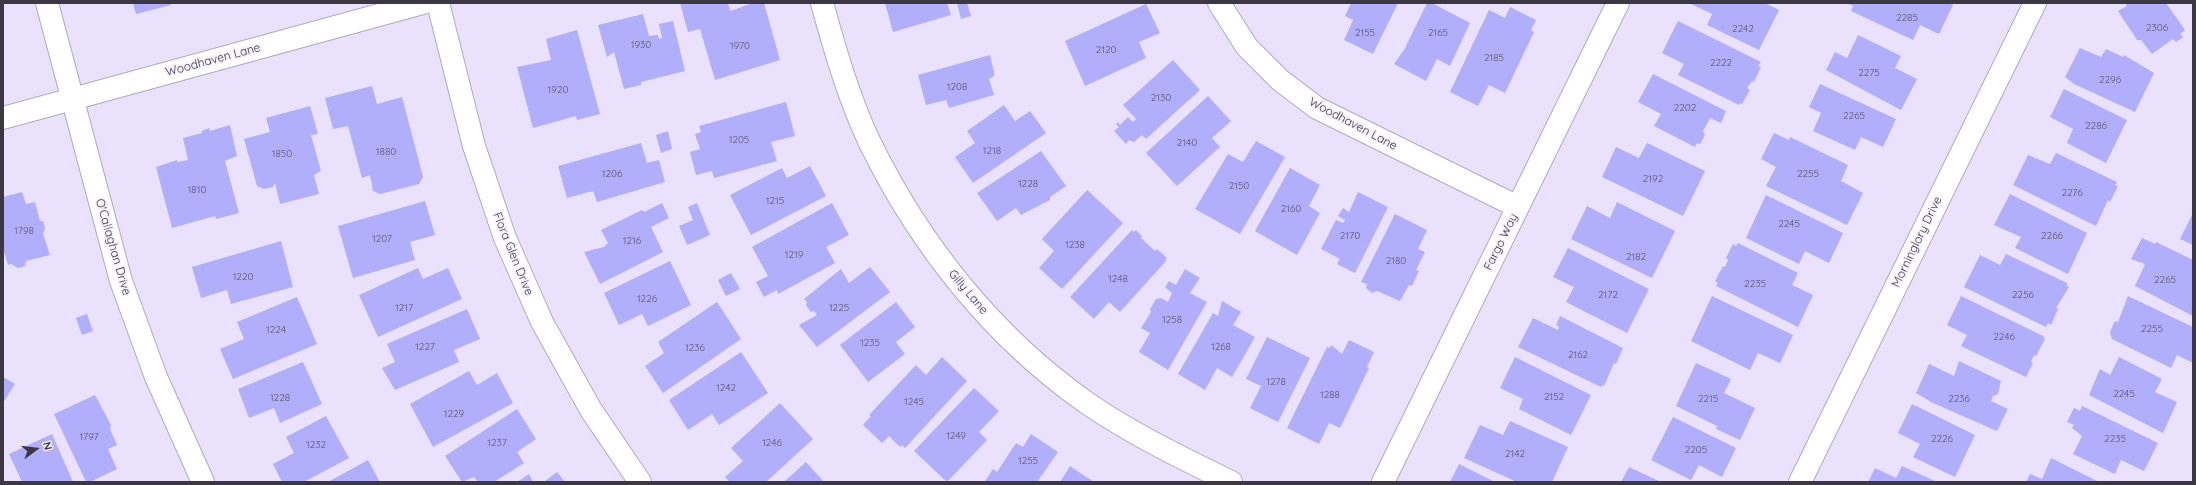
<!DOCTYPE html>
<html>
<head>
<meta charset="utf-8">
<style>
  body { margin:0 }
  #map { position:relative; width:2196px; height:485px; overflow:hidden; background:#eae1fc; font-family:Quicksand,sans-serif }
  canvas { display:block }
  .frame { position:absolute; inset:0; border:4px solid #3c3843; pointer-events:none }
  .north { position:absolute; left:16px; top:429px; width:40px; height:40px; -webkit-text-stroke:3px #f5f1fc; paint-order:stroke; rotate:75deg; font-size:11px; font-weight:700; line-height:16px; text-align:center; color:#3c3843 }
  .north::after { content:''; display:block; margin:auto; width:14px; height:18px; background:#3c3843; clip-path:polygon(50% 0,100% 100%,50% 72%,0 100%) }
</style>
</head>
<body>
<div id="map">
<canvas width="2196" height="485"></canvas>
<div class="frame"></div>
<div class="north">N</div>
</div>
<script>
const context = document.querySelector('canvas').getContext('2d');
context.lineJoin = 'round';
function fillPath(path, color) {
  context.fillStyle = color;
  context.fill(path, 'evenodd');
}
function strokePath(path, color, width, dash) {
  context.strokeStyle = color;
  context.lineWidth = width;
  context.lineCap = dash ? 'butt' : 'round';
  context.setLineDash(dash || []);
  context.stroke(path);
}
function label(font, color, halo, rows, align = 'center') {
  context.font = font + ' Quicksand,sans-serif';
  context.lineWidth = 3.5;
  context.setLineDash([]);
  context.textBaseline = 'middle';
  context.strokeStyle = halo;
  context.fillStyle = color;
  for (const [text, x, y, turn = 0] of rows) {
    context.save();
    context.translate(x, y);
    context.rotate((+turn || 0) * Math.PI / 180);
    context.textAlign = isNaN(turn) ? turn : align;
    if (halo) context.strokeText(text, 0, 0);
    context.fillText(text, 0, 0);
    context.restore();
  }
}
fillPath(new Path2D(`
  M133,3H170L171,5L136,14Z
  M680,3H728L730,11L753,3H764L780,60L715,80L700,29L688,32Z
  M885,3H947L951,15L893,32Z
  M957,3H967L971,16L961,19Z
  M1351,3H1398L1373,54L1344,40L1353,20L1345,16Z
  M1427,3H1432L1470,23L1450,66L1437,59L1426,81L1394,64L1404,50Z
  M1689,3H1765L1779,10L1759,50L1707,25L1712,14Z
  M1847,3H1950L1953,5L1939,34L1920,25L1913,40L1851,11L1853,6Z
  M2125,3H2166L2185,30L2180,34L2183,37L2176,42L2173,39L2152,54L2141,40H2137L2118,11L2127,6Z
  M1146,4L1160,33L1139,42L1146,58L1085,86L1065,41Z
  M1510,7L1536,20L1531,30L1534,32L1505,93L1489,85L1478,106L1450,92L1489,10L1505,18Z
  M643,14L649,36L658,35L659,39L662,38L659,24L673,21L685,71L641,82V85L624,89L614,52L607,57L598,25Z
  M1678,21L1761,62L1758,66L1761,67L1754,82L1752,81L1747,88L1750,90L1742,104L1740,103L1739,105L1678,75L1684,64L1662,53Z
  M577,30L600,114L577,120L576,116L533,128L517,67L551,60L546,39Z
  M1858,35L1901,56L1895,68L1917,79L1901,110L1826,70L1835,52L1847,58Z
  M2080,48L2101,57L2106,49L2123,57L2124,55L2154,73L2135,112L2074,84L2065,77Z
  M990,55L994,72V76L989,79L994,95L949,108L946,100L926,105L918,75Z
  M1173,60L1200,90L1146,139L1142,135L1134,142L1129,140L1126,144L1114,131L1119,127L1116,124L1118,122L1120,125L1128,117L1133,122L1136,119L1123,105Z
  M1653,74L1726,111L1721,123L1710,118L1703,131L1705,135L1700,144L1697,143L1695,147L1654,126L1661,114L1638,102Z
  M1820,84L1896,119L1883,147L1861,137L1855,150L1813,131L1821,113L1809,107Z
  M372,86L377,104L402,97L423,177L419,184L380,194L373,191L370,175L362,178L348,126L333,129L325,98Z
  M2064,89L2127,120L2106,163L2067,143L2073,129L2050,117Z
  M1208,96L1231,121L1212,138L1220,147L1177,186L1146,153Z
  M786,102L795,136L771,142L777,161L714,178L712,171L696,175L690,152L700,149L695,134L701,132L699,126Z
  M1004,105L1015,121L1030,111L1046,133L973,183L955,157L975,143L967,131Z
  M310,106L318,134L311,135L321,171L314,175L319,194L280,204L275,183L273,187L264,189L257,186L244,139L270,132L266,118Z
  M230,125L237,156L225,161L239,213L216,219L215,216L172,228L156,167L177,160V162L188,160L183,138L202,133V131L209,128L210,131Z
  M668,131L672,149L661,153L656,135Z
  M1774,133L1789,140L1790,137L1848,165L1841,181L1863,193L1847,225L1766,186L1776,167L1761,159Z
  M1256,141L1285,157L1240,234L1195,209L1228,154L1243,162Z
  M641,143L647,163L659,160L665,182L597,202L593,191L567,198L558,166Z
  M1647,143L1705,171L1683,216L1602,177L1616,147L1639,158Z
  M1041,151L1066,186L1050,197V200L1021,215L1016,208L997,221L977,193Z
  M2056,153L2117,182L2115,185L2118,186L2110,202L2108,200L2096,226L2013,185L2028,155L2050,164Z
  M810,166L826,196L751,235L730,195L782,168L787,178Z
  M1290,168L1320,185L1309,206L1320,213L1297,255L1255,231Z
  M1087,190L1123,223L1062,289L1039,268L1054,251L1042,239Z
  M22,192L26,204L35,202L40,221H43L45,229L43,233L50,255L26,261L25,266L18,268L11,264L8,265L3,248V197Z
  M1358,192L1388,207L1355,273L1337,264L1340,259L1321,249L1336,220L1343,223L1345,220L1338,216L1343,208L1349,212Z
  M2010,194L2087,233L2068,274L2015,248L2021,237L1994,225Z
  M1766,195L1843,233L1829,263L1805,251L1799,264L1746,238Z
  M425,201L435,235L410,242L415,260L353,278L338,226Z
  M1617,202L1675,231L1652,278L1571,239L1587,206L1610,218Z
  M662,203L669,218L651,227L663,252L600,284L584,252L604,247L608,243L601,230L642,210L644,212Z
  M697,203L710,235L687,245L679,226L693,220L688,207Z
  M832,203L849,235L826,247L835,263L778,294L777,290L764,297L756,282L768,276L752,247Z
  M2193,213V245L2180,239Z
  M1395,214L1427,230L1418,249L1425,252L1416,270L1419,271L1412,286L1409,285L1400,301L1377,291L1372,293L1366,288L1367,284L1361,282Z
  M1132,230L1134,232L1136,230L1142,236L1141,238L1155,251L1157,249L1167,258L1165,260L1166,261L1120,312L1109,302L1094,319L1070,297Z
  M2142,238L2155,244L2156,242L2193,260V316L2135,286L2145,264L2131,259Z
  M281,241L293,287L231,304L227,290L201,298L192,267Z
  M1738,243L1798,273L1792,285L1813,295L1798,327L1716,286L1718,283L1715,281L1723,266L1725,267L1728,260L1726,258L1733,244L1736,246Z
  M1568,248L1649,289L1627,333L1566,302L1574,287L1553,277Z
  M2006,254L2067,283V286L2069,287L2056,308L2058,309L2052,323L2051,325L2048,323L2046,327L1964,287L1980,255L2000,265Z
  M670,261L691,305L648,326L642,314L619,325L604,293Z
  M870,267L890,292L817,347L799,325L817,315L814,311L811,312L806,305L807,302L804,299L841,269L849,283Z
  M418,268L423,279L448,268L462,299L378,337L359,295Z
  M1185,269L1200,278L1190,293L1207,302L1168,370L1139,352L1150,333L1141,328L1151,312L1150,309L1156,299L1161,298L1168,302L1172,293L1165,287L1169,281L1176,285Z
  M731,273L740,289L726,296L718,280Z
  M1712,296L1793,335L1780,363L1758,353L1750,370L1691,341Z
  M1961,296L2043,336L2045,339L2036,356L2034,355L2031,362L2033,363L2026,377L1961,346L1967,335L1947,325Z
  M2128,296L2193,327V363L2177,355L2171,368L2112,339L2110,332L2115,321L2118,322Z
  M297,297L317,344L233,379L220,349L244,339L237,322Z
  M1222,301L1241,312L1233,325L1255,337L1232,377L1217,368L1205,390L1178,374L1213,313L1218,316Z
  M717,302L741,339L663,393L645,366L664,353L658,342Z
  M896,302L915,327L896,342L905,354L868,382L840,345Z
  M467,309L480,339L454,350L459,362L395,390L382,368L395,362L387,344Z
  M87,314L93,331L82,335L76,318Z
  M1560,316L1623,348L1616,364L1614,363L1604,386L1602,385L1601,387L1518,347L1533,318L1558,330L1559,327L1556,325Z
  M1267,337L1310,358L1278,422L1250,408L1261,386L1246,379Z
  M1349,340L1374,352L1367,367L1369,368L1340,428L1329,423L1319,444L1287,428L1327,347L1330,348L1331,345L1342,354Z
  M741,352L768,393L719,425L712,414L688,430L669,400Z
  M942,357L967,381L905,448L902,445L900,447L889,436L882,443L863,425L871,416L869,415L916,365L926,375Z
  M1515,357L1591,395L1571,435L1519,409L1523,399L1500,388Z
  M2119,357L2162,379L2155,392L2177,402L2163,433L2089,395L2100,369L2110,375Z
  M1959,361L2001,381L1998,394L1993,396L1991,401L2008,409L1997,431L1933,403L1916,393L1929,364L1954,376Z
  M303,362L322,404L280,423L274,408L249,418L238,389Z
  M1696,363L1731,379L1724,393L1755,408L1740,440L1716,429L1717,426L1676,406Z
  M469,371L477,385L497,373L513,403L433,447L410,404Z
  M3,377L15,384L3,403Z
  M974,388L999,411L979,432L987,440L947,482L914,451Z
  M95,395L111,425L110,429L117,445L108,449L117,469L90,482H86L54,414Z
  M780,403L813,439L766,482H730L725,477L743,461L731,448Z
  M1912,404L1975,435L1955,477L1913,457L1920,444L1898,433Z
  M2082,406L2158,443L2144,471L2121,460L2115,474L2073,454L2082,436L2072,428L2074,425L2067,422L2074,408L2080,411Z
  M517,409L536,439L517,452L524,463L494,482H478L474,477L462,482L445,456Z
  M326,416L349,458L304,482H282L273,464L294,453L286,437Z
  M1673,417L1736,448L1722,477L1699,465L1691,480L1651,460Z
  M1510,421L1568,447L1552,482H1517L1464,458L1480,425L1503,435Z
  M52,434L73,482H22L9,454Z
  M1031,434L1058,452L1037,482L985,481L993,469L997,472L1016,443L1023,447Z
  M2051,458L2099,482H2026L2030,474L2042,479Z
  M368,460L380,482H328Z
  M806,462L824,482H784Z
  M1459,464L1495,482H1450Z
  M1070,466L1074,469L1094,482H1060Z
  M1902,466L1913,471L1937,482H1868L1875,468L1896,478Z
  M1629,467L1661,482H1621Z
  M557,472L565,482H544Z
  M529,474L533,482H517Z`), '#b1aefb');
const street = new Path2D(`
  M438,3L474,146L505,238L542,322L591,410L640,482
  M822,3C835,50 849,99 870,143C920,245 993,337 1087,403C1132,434 1182,458 1231,482
  M1219,3L1247,47L1280,80L1317,108L1518,207
  M3,118L423,3
  M1383,482L1618,3
  M1800,482L2035,3`);
const secondary = new Path2D(`
  M47,3L121,281L156,377L203,482`);
strokePath(street, '#b0a8c1', 24);
strokePath(secondary, '#b0a8c1', 24);
strokePath(street, '#fff', 22);
strokePath(secondary, '#fff', 22);
label('10px', '#595671', null, [
  ["2285",1907,18],
  ["2306",2157,28],
  ["2242",1743,29],
  ["2155",1365,33],
  ["2165",1438,33],
  ["1930",641,45],
  ["1970",740,46],
  ["2120",1106,50],
  ["2185",1494,58],
  ["2222",1721,63],
  ["2275",1869,73],
  ["2296",2110,80],
  ["1208",957,87],
  ["1920",558,90],
  ["2130",1161,98],
  ["2202",1685,108],
  ["2265",1854,116],
  ["2286",2096,126],
  ["1205",739,140],
  ["2140",1187,143],
  ["1218",992,151],
  ["1880",386,152],
  ["1850",282,154],
  ["1206",612,174],
  ["2255",1808,174],
  ["2192",1653,179],
  ["1228",1028,184],
  ["2150",1239,186],
  ["1810",197,190],
  ["2276",2072,193],
  ["1215",775,201],
  ["2160",1291,209],
  ["2245",1789,224],
  ["1798",24,231],
  ["2170",1350,236],
  ["2266",2052,236],
  ["1207",382,239],
  ["1216",632,241],
  ["1238",1075,245],
  ["1219",794,255],
  ["2182",1636,257],
  ["2180",1396,261],
  ["1220",243,277],
  ["1248",1118,279],
  ["2265",2165,280],
  ["2235",1755,284],
  ["2172",1608,295],
  ["2256",2023,295],
  ["1226",647,299],
  ["1217",404,308],
  ["1225",839,308],
  ["1258",1172,320],
  ["2255",2152,329],
  ["1224",276,330],
  ["2246",2004,337],
  ["1235",870,343],
  ["1227",425,347],
  ["1268",1221,347],
  ["1236",695,348],
  ["2162",1578,355],
  ["1278",1276,382],
  ["1242",726,388],
  ["2245",2124,394],
  ["1288",1330,395],
  ["2152",1554,397],
  ["1228",280,398],
  ["2215",1708,399],
  ["2236",1959,399],
  ["1245",914,402],
  ["1229",454,414],
  ["1249",956,436],
  ["1797",89,437],
  ["2226",1942,439],
  ["2235",2115,439],
  ["1237",497,443],
  ["1246",772,443],
  ["1232",316,445],
  ["2205",1696,450],
  ["2142",1515,454],
  ["1255",1028,461]
]);
label('12px', '#3c3843', '#f5f1fc', [
  ["Woodhaven Lane",213,60,-15],
  ["Woodhaven Lane",1353,124,28],
  ["Fargo Way",1501,242,-64],
  ["Morninglory Drive",1917,242,-64],
  ["O'Callaghan Drive",113,247,74],
  ["Flora Glen Drive",513,254,68],
  ["Gilly Lane",968,292,50]
]);
</script>
</body>
</html>
